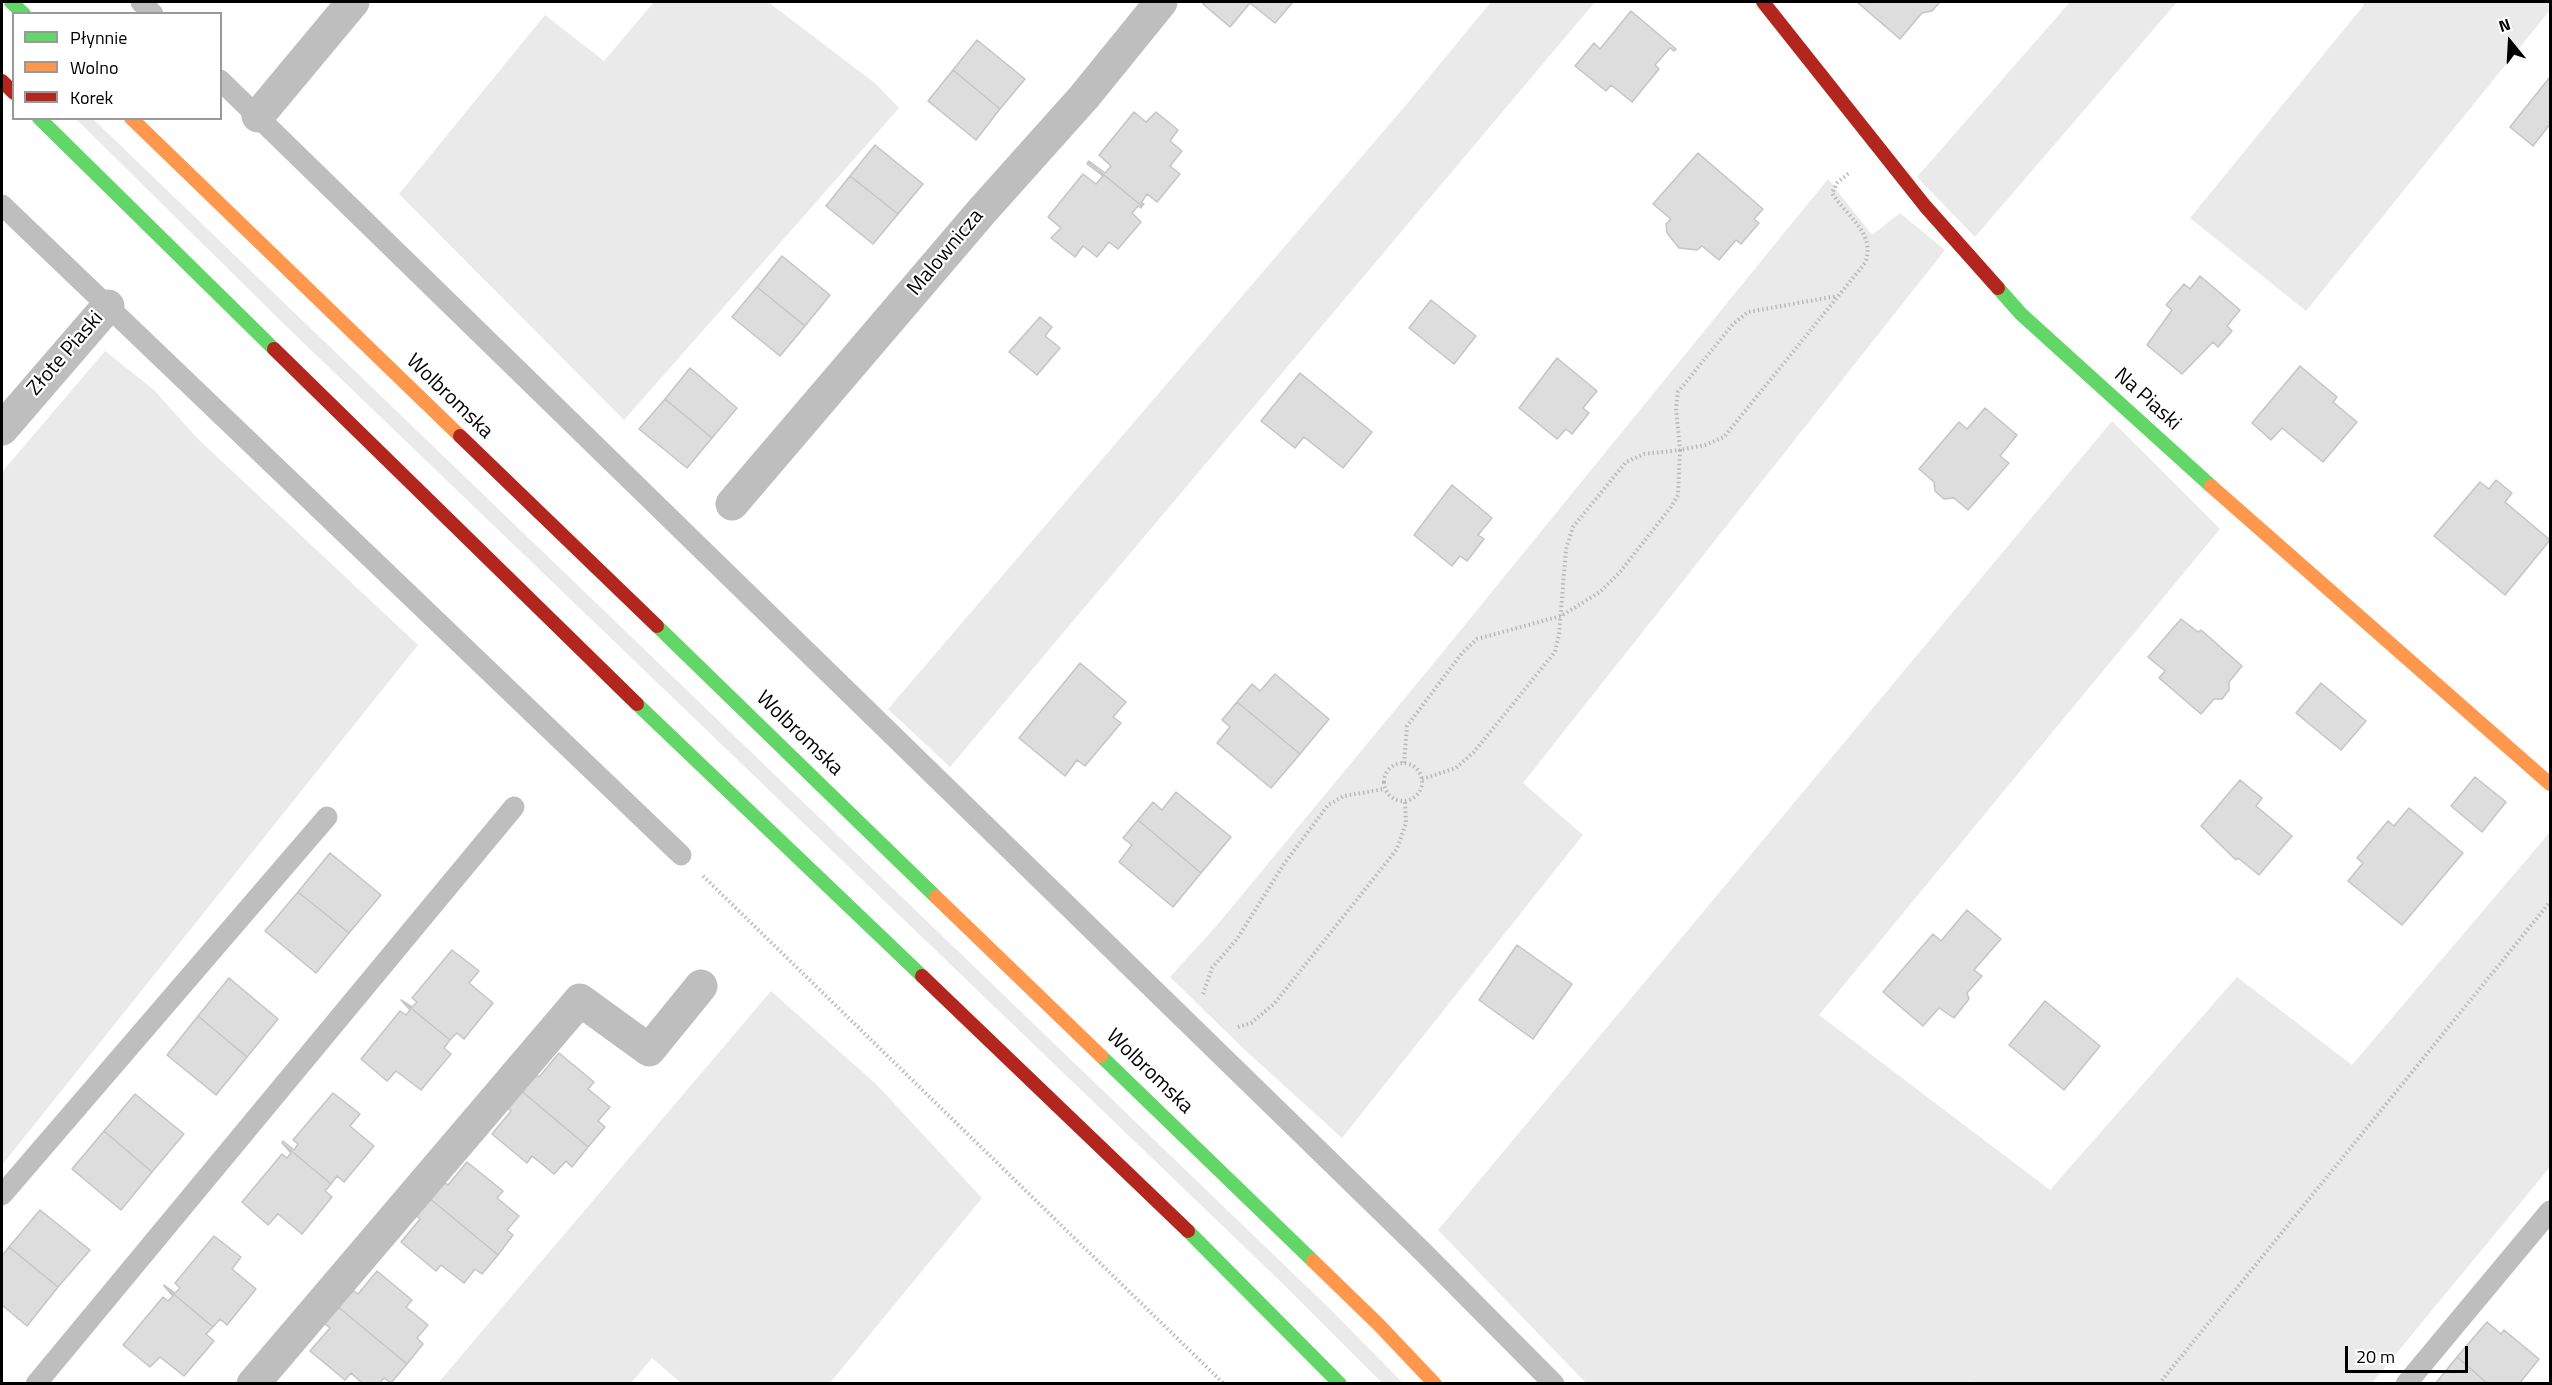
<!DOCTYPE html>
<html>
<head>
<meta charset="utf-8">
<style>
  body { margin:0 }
  #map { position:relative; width:2552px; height:1385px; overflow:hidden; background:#fff; font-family:"Titillium Web",sans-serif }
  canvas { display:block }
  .frame { position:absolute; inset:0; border:3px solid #000; pointer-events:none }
  .legend { position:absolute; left:12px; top:12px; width:210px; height:108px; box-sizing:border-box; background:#fff; border:2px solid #999; margin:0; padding:8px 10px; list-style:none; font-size:18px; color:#000 }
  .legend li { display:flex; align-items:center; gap:12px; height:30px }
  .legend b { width:30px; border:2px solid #999 }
  .north { position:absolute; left:2480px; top:12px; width:60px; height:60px; -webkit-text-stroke:4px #fff; paint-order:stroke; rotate:342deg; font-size:16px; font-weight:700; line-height:24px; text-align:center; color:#000 }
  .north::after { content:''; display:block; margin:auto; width:21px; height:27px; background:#000; clip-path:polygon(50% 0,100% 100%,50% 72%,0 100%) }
  .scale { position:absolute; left:2345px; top:1346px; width:123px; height:27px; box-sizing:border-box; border:3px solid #000; border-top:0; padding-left:8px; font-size:18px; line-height:21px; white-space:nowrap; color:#000; -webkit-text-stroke:4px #fff; paint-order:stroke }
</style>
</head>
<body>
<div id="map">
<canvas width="2552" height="1385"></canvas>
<div class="frame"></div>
<ul class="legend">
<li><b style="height:8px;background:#63d668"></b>Płynnie</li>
<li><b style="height:8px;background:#ff974d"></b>Wolno</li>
<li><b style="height:8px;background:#b3261e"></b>Korek</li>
</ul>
<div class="north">N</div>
<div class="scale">20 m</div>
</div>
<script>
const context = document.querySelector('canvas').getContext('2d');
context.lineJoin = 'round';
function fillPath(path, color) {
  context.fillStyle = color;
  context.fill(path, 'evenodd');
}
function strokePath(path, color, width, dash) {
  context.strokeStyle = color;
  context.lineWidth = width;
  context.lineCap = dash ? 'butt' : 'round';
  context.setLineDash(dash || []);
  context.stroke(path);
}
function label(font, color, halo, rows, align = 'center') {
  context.font = font + ' "Titillium Web",sans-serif';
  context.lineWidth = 4.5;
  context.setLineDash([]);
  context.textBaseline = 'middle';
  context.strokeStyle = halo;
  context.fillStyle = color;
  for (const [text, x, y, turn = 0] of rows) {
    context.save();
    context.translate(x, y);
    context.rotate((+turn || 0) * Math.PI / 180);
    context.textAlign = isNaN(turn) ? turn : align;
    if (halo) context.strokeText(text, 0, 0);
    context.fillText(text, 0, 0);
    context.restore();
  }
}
fillPath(new Path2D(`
  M654,2H768L876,84L899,108L624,420L399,194L545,15L604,61Z
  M1491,2H1595L950,767L888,709L1406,105Z
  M2070,2H2177L1975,237L1917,177Z
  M2362,2H2550V10L2306,311L2190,218L2364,5Z
  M76,119H93L1329,1308L1403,1383H1382L1281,1282L287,327Z
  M1828,179L1872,235L1900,213L1945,250L1523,783L1583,835L1342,1138L1246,1051L1170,977L1218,924L1438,658Z
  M105,351L154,390L197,438L418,645L2,1165V472Z
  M2112,421L2220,529L1819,1015L2050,1190L2237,977L2352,1065L2550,832V1167L2372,1383L1973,1384L1966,1378L1971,1383H1586L1438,1230Z
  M771,991L876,1084L982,1198L830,1383H681L652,1358L631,1383H438Z`), '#eaeaea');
const building = new Path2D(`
  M1205,2H1293L1275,23L1250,3L1230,27L1203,4Z
  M1857,2H1940L1932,11L1922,13L1900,39Z
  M1631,11L1676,49L1674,51L1670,48L1655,65L1659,69L1632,102L1611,85L1606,91L1575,66L1594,43L1600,49Z
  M977,40L1025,79L1000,109L953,70Z
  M953,70L1000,109L976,140L928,101Z
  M2550,77V124L2533,146L2510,127Z
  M1134,112L1146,122L1156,112L1178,130L1170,141L1182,151L1170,166L1180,174L1157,202L1147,194L1141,203L1144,204L1142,206L1088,162L1089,161L1105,173L1111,166L1099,155Z
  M875,145L923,184L898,214L850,176Z
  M1698,153L1763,209L1754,219L1759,223L1741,244L1736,240L1719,260L1702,246L1697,250L1679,248L1667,233L1666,224L1671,219L1653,204Z
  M1088,162L1142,206L1141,208L1138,206L1132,213L1141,222L1118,249L1109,242L1097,257L1083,246L1075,257L1051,238L1061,228L1048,217L1083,174L1096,184L1103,176L1087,164Z
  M850,176L898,214L873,244L826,206Z
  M782,256L830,295L805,326L757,287Z
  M2200,276L2240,310L2227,326L2232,331L2218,347L2213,342L2182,374L2147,345L2172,310L2166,305L2184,284L2190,289Z
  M757,287L805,326L780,356L732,317Z
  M1431,300L1476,336L1454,364L1409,328Z
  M1040,317L1052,327L1045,336L1060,348L1037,375L1009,352Z
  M1557,358L1597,391L1583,408L1589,413L1572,434L1566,429L1557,439L1519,408Z
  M2300,366L2337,397L2333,402L2357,422L2323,462L2282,428L2271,440L2252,423Z
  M690,368L737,408L712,438L665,399Z
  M1300,373L1372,432L1343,468L1304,437L1295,448L1261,421Z
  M665,399L712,438L687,468L639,429Z
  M1985,408L2017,435L2000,456L2009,463L1968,510L1954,498L1944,499L1935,491L1934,482L1919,469L1959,422L1967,429Z
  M2496,480L2512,493L2505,502L2550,540L2505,595L2434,536L2480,482L2489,489Z
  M1452,485L1492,518L1478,535L1484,539L1467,561L1460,556L1452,566L1414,535Z
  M2181,619L2198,632L2201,630L2242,666L2229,682V690L2222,699H2214L2201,714L2159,678L2165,671L2148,657Z
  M1080,663L1126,702L1113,717L1121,723L1085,766L1077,760L1065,776L1019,738Z
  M1275,674L1329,719L1300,754L1237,702L1252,684L1260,691Z
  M2321,683L2366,721L2341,750L2296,713Z
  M1237,702L1300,754L1271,788L1217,743L1230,727L1222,720Z
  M2475,777L2506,802L2482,832L2451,806Z
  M2240,780L2262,798L2256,806L2292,836L2259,875L2238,858L2236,860L2201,826Z
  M1176,792L1231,837L1201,873L1138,820L1153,802L1162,810Z
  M2409,808L2463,853L2402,925L2348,881L2363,863L2357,858L2388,821L2394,826Z
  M1138,820L1201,873L1173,907L1119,862L1132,845L1123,838Z
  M330,853L381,895L349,933L298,892Z
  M298,892L349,933L316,973L265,931Z
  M1967,910L2001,939L1974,970L1982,976L1967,993L1969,999L1954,1018L1939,1008L1923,1026L1883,992L1933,934L1941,941Z
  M1517,945L1572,984L1533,1039L1479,1000Z
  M452,950L479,971L469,983L493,1003L464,1039L457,1033L450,1040L401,1000L412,1007L417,1002L412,998Z
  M229,978L278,1019L247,1057L198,1016Z
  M401,1000L450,1040L444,1048L451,1054L421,1090L396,1071L387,1081L361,1059L400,1011L406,1015L410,1010Z
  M2045,1001L2100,1046L2064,1090L2009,1045Z
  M198,1016L247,1057L216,1095L167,1055Z
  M559,1053L594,1082L588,1089L610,1107L598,1121L605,1127L588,1147L518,1088L532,1071L539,1077Z
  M518,1088L588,1147L572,1167L566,1161L554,1174L532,1156L527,1163L492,1134L511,1111L504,1105Z
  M333,1093L360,1114L350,1126L374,1146L344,1182L337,1176L331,1184L282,1143L283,1141L294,1150L298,1144L293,1140Z
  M135,1094L184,1134L152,1172L104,1131Z
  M104,1131L152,1172L121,1210L72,1169Z
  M282,1143L331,1184L325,1191L332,1197L302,1234L278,1214L268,1225L242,1202L282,1154L287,1158L291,1153Z
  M467,1162L503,1191L497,1198L519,1216L507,1230L513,1235L498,1255L428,1197L441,1180L448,1185Z
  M428,1197L498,1255L482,1274L475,1269L464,1283L441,1265L436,1271L401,1242L420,1219L414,1214Z
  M40,1210L90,1250L58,1287L9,1247Z
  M214,1236L241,1257L232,1269L256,1289L227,1325L220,1319L213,1327L164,1286V1285L175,1293L180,1288L175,1283Z
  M9,1247L58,1287L27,1326L2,1305V1256Z
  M377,1271L412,1300L406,1307L428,1325L417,1338L423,1344L407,1364L337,1306L351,1289L358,1294Z
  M164,1286L213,1327L206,1334L214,1341L184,1376L160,1357L150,1367L123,1345L163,1297L168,1301L173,1296Z
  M337,1306L407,1364L391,1383L384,1378L379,1384H363L351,1373L345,1380L310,1351L330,1328L323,1322Z
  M2487,1322L2501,1334L2504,1330L2539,1359L2519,1384H2488L2457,1357Z
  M2457,1357L2488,1384H2435Z`);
fillPath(building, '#ddd');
strokePath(building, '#c5c5c5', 1.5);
strokePath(new Path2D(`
  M1384 782a19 19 0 1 1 38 0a19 19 0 1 1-38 0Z
  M1404,763L1407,726L1462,653L1477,639L1561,616L1600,592L1620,572L1671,507L1678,495L1680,450L1705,445L1724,437L1865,263C1877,234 1846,216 1832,193L1837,183L1850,172
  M1422,779L1456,768L1474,752L1555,652L1559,635L1566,549L1573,527L1626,462L1644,454L1680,450L1676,408L1678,392L1733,324L1748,312L1837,296
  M703,876L1224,1384
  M1203,994L1212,968L1237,939L1284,864L1328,805L1344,796L1384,789
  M1238,1027L1251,1023L1274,1004L1397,849L1406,823L1405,802
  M2159,1384L2550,902`), '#b8b8b8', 4, [1.5, 3]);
strokePath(new Path2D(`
  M141,2L153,14
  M220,80L1422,1251L1554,1384
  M2,205L681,855
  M2,1195L327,817
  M36,1384L514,807
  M2406,1384L2550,1211`), '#bebebe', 21);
strokePath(new Path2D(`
  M258,116L353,2
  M2,429L108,306
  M732,504L982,211L1084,97L1161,2
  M253,1384L580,1000L649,1050L701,986`), '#bebebe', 33);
strokePath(new Path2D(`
  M11,2L24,14
  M39,118L274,349
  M1998,288L2021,314L2211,486
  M657,626L936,897
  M637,704L922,976
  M1101,1056L1313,1261
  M1188,1231L1340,1384`), '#63d668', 14);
strokePath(new Path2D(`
  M131,118L460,436
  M2211,486L2550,784
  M936,897L1101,1056
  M1313,1261L1379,1325L1435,1384`), '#ff974d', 14);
strokePath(new Path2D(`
  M1763,2L1925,206L1998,288
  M2,81L14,93
  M274,349L637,704
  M460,436L657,626
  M922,976L1188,1231`), '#b3261e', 14);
label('21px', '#000', '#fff', [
  ["Malownicza",946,253,-50],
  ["Złote Piaski",66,354,-49],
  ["Wolbromska",449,397,44],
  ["Na Piaski",2147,400,42],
  ["Wolbromska",799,734,44],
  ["Wolbromska",1149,1072,44]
]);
</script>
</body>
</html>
